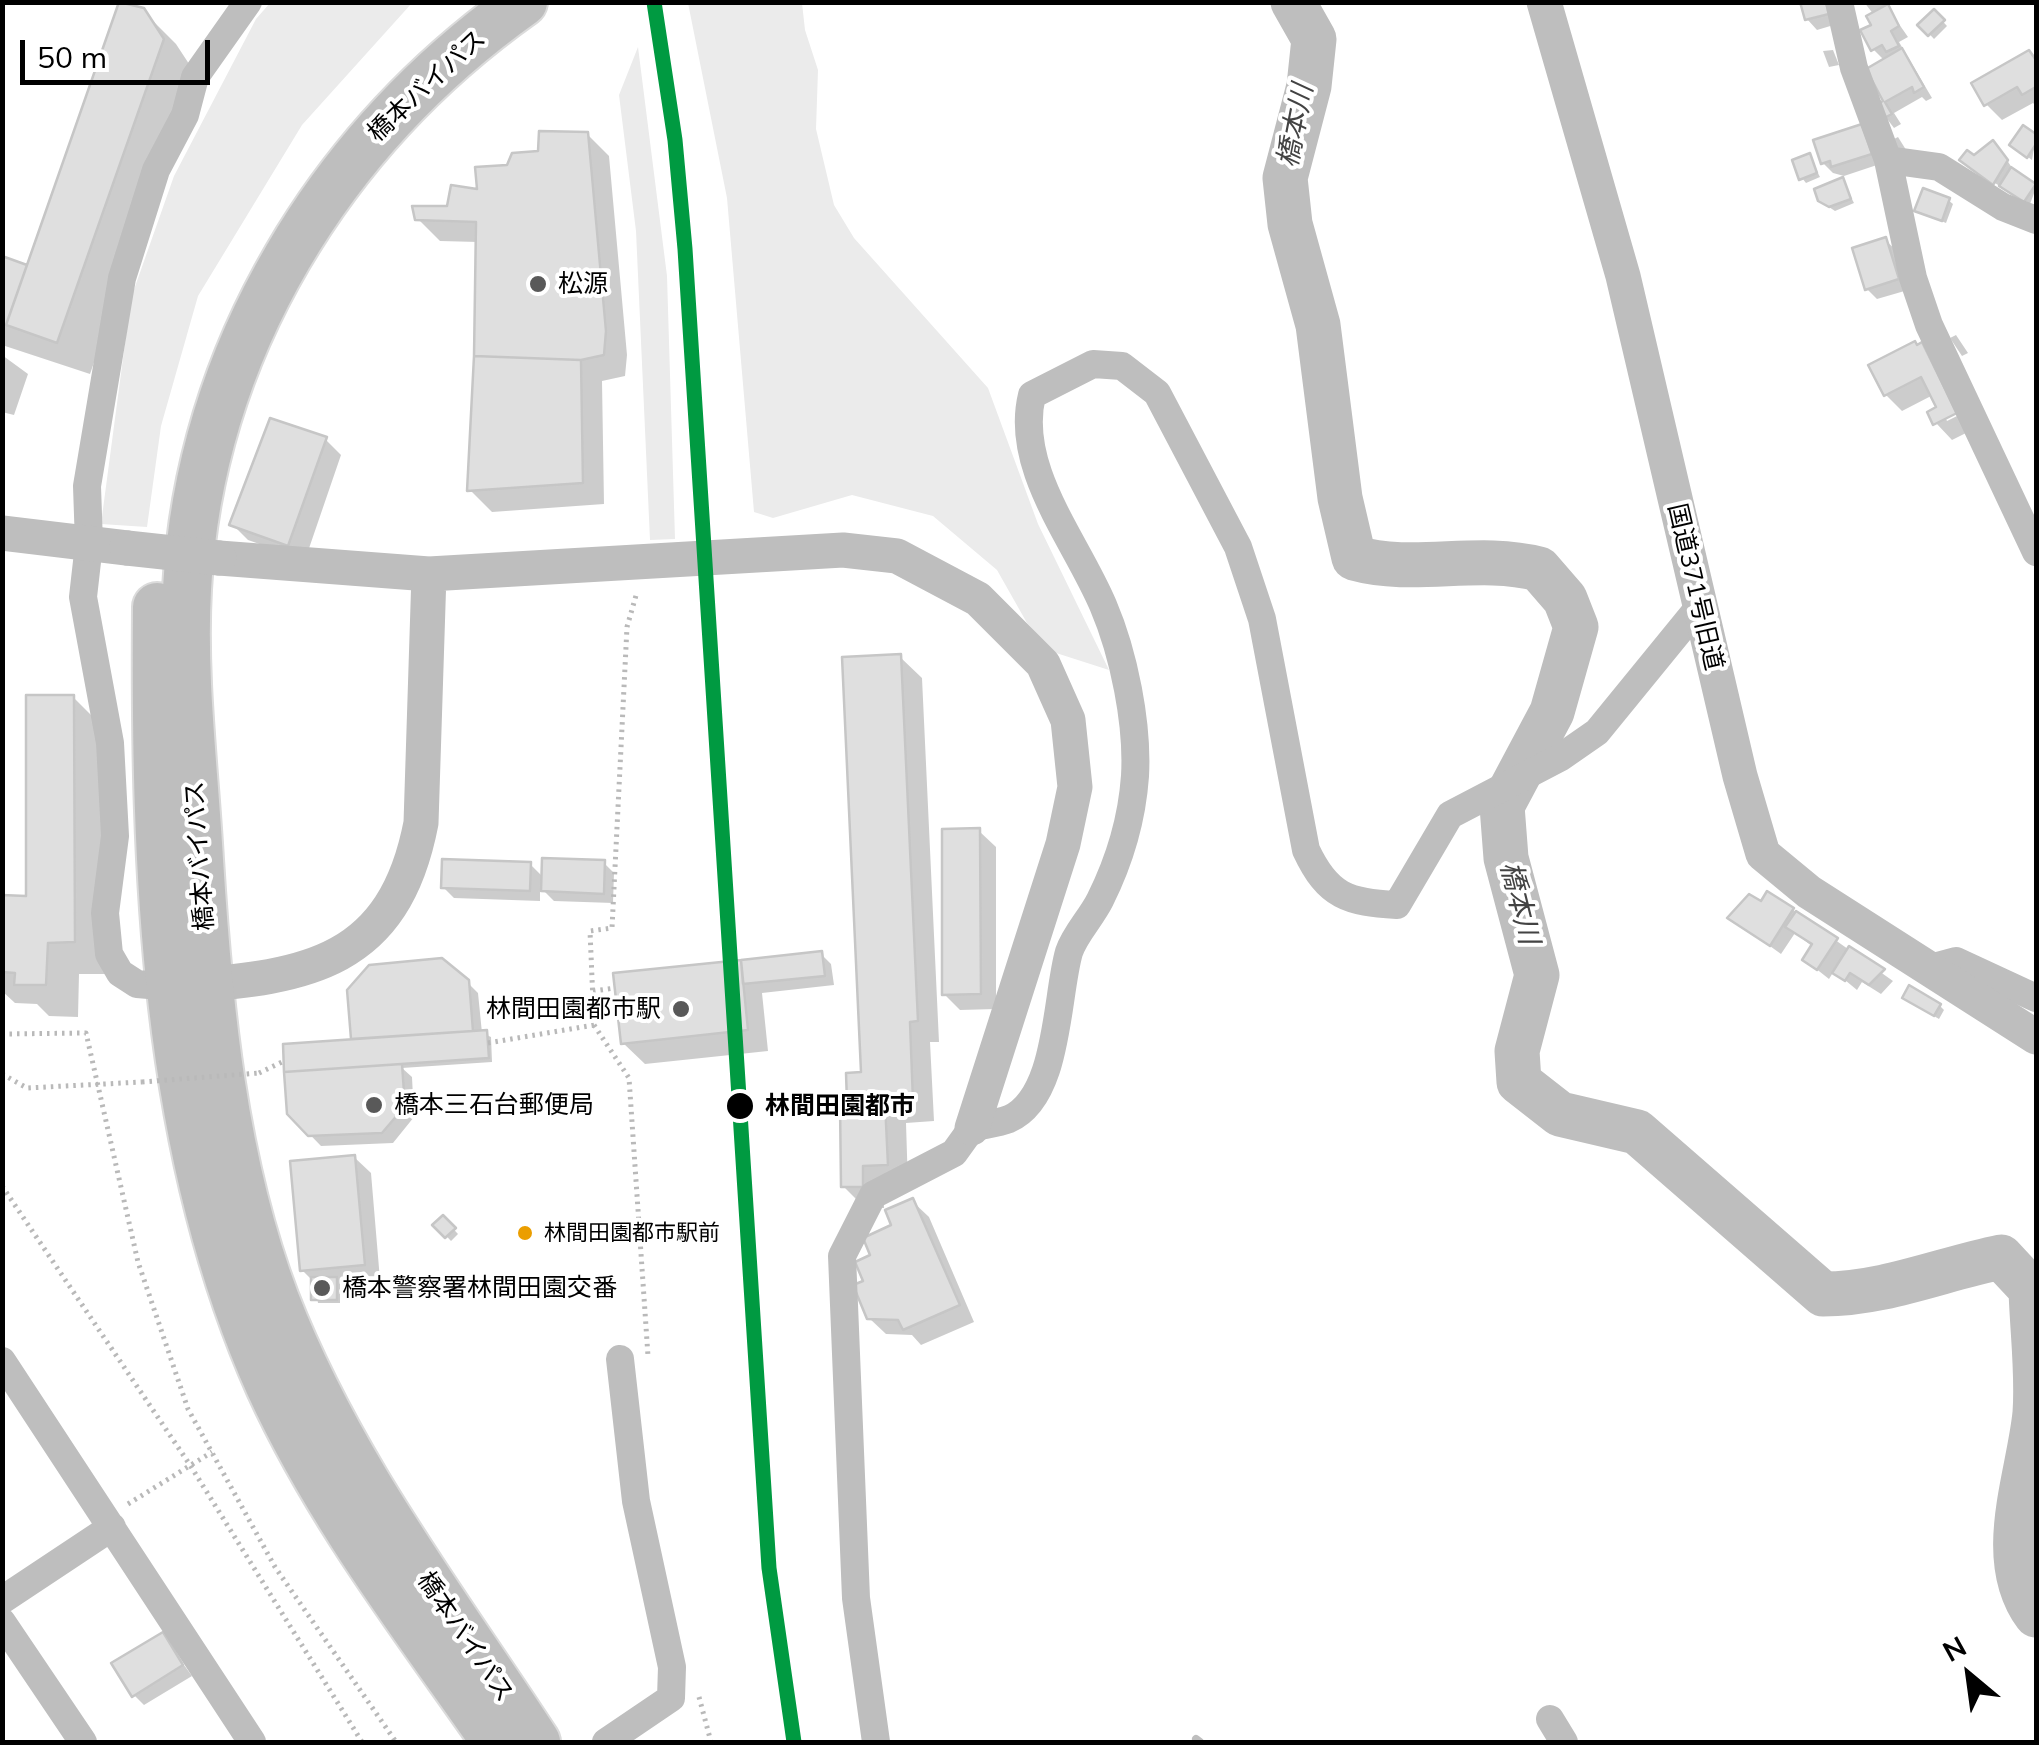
<!DOCTYPE html>
<html>
<head>
<meta charset="utf-8">
<style>
  body { margin:0 }
  #map { position:relative; width:2039px; height:1745px; overflow:hidden; background:#fff; font-family:Mulish,sans-serif }
  canvas { display:block }
  .frame { position:absolute; inset:0; border:5px solid #000; pointer-events:none }
  .north { position:absolute; left:1919px; top:1625px; width:100px; height:100px; -webkit-text-stroke:8px #fff; paint-order:stroke; rotate:331deg; font-size:28px; font-weight:700; line-height:40px; text-align:center; color:#000 }
  .north::after { content:''; display:block; margin:auto; width:35px; height:45px; background:#000; clip-path:polygon(50% 0,100% 100%,50% 72%,0 100%) }
  .scale { position:absolute; left:20px; top:40px; width:190px; height:45px; box-sizing:border-box; border:5px solid #000; border-top:0; padding-left:12px; font-size:30px; line-height:35px; white-space:nowrap; color:#000; -webkit-text-stroke:8px #fff; paint-order:stroke }
</style>
</head>
<body>
<div id="map">
<canvas width="2039" height="1745"></canvas>
<div class="frame"></div>
<div class="north">N</div>
<div class="scale">50 m</div>
</div>
<script>
const context = document.querySelector('canvas').getContext('2d');
context.lineJoin = 'round';
function fillPath(path, color) {
  context.fillStyle = color;
  context.fill(path, 'evenodd');
}
function strokePath(path, color, width, dash) {
  context.strokeStyle = color;
  context.lineWidth = width;
  context.lineCap = dash ? 'butt' : 'round';
  context.setLineDash(dash || []);
  context.stroke(path);
}
function label(font, color, halo, rows, align = 'center') {
  context.font = font + ' Mulish,"Noto Sans JP",sans-serif';
  context.lineWidth = 8;
  context.setLineDash([]);
  context.textBaseline = 'middle';
  context.strokeStyle = halo;
  context.fillStyle = color;
  for (const [text, x, y, turn = 0] of rows) {
    context.save();
    context.translate(x, y);
    context.rotate((+turn || 0) * Math.PI / 180);
    context.textAlign = isNaN(turn) ? turn : align;
    if (halo) context.strokeText(text, 0, 0);
    context.fillText(text, 0, 0);
    context.restore();
  }
}
fillPath(new Path2D(`
  M270,3H412L302,125L198,296L161,426L147,527L101,524L131,298L174,176L256,19Z
  M688,3H802L805,30L818,70L816,129L834,205L854,238L988,388L1038,524L1109,670L1053,652L1027,623L997,570L933,516L852,495L773,518L754,512L727,198Z
  M638,47L667,276L675,539L650,540L636,231L619,95Z`), '#ebebeb');
fillPath(new Path2D(`
  M122,2L142,10L176,44L195,73L90,374L2,345V259L28,268Z
  M896,2H943V5Z
  M1832,2L1837,24L1817,30L1807,19Z
  M1864,2H1888L1885,4L1908,37L1899,42L1932,98L1926,101L1922,97L1894,113L1901,124L1894,128L1878,107L1887,102L1869,70L1885,61L1873,49L1874,15Z
  M1934,12L1947,26L1934,39L1921,25Z
  M1833,50L1839,65L1829,67L1823,51Z
  M2029,53L2036,61V106L2033,103L2002,120L1986,104Z
  M1861,127L1880,164L1844,176L1833,173L1823,163Z
  M2024,128L2036,137L2032,160L2017,149Z
  M587,134L609,156L627,355L625,376L602,381L604,504L492,512L470,490L478,242L440,241L418,219L480,192L508,168Z
  M1898,137L1908,153L1902,156L1892,140Z
  M2003,154L2016,174L2036,188L2030,204L1973,170L1975,158Z
  M1809,156L1820,177L1806,183L1802,178Z
  M1842,180L1854,203L1835,211L1826,205Z
  M1948,200L1953,204L1946,223L1917,211Z
  M1885,240L1896,250L1908,290L1877,299L1867,289Z
  M1956,335L1968,353L1962,356L1950,338Z
  M1914,344L1947,421L1963,413L1972,430L1952,440L1936,423L1939,408L1933,395L1902,411L1886,395Z
  M2,355L28,374L14,415L2,412Z
  M325,439L341,455L305,560L248,540L232,524Z
  M900,657L922,678L939,1042H930L934,1121L906,1123L908,1186H884V1208H865L843,1186L849,1106L864,1075Z
  M73,697L106,730V974H79L78,1017L49,1016L37,1004L15,1003L2,991V898H29Z
  M979,831L996,847V1009L960,1010L944,994Z
  M604,863L614,873L613,903L554,901L540,887V901L454,898L443,887L530,864L544,878Z
  M1761,905L1793,910L1893,981L1881,994L1862,982L1857,990L1834,971L1829,979L1805,960L1813,947L1795,933L1781,954L1731,918Z
  M821,954L831,964L834,985L762,993L768,1051L645,1064L623,1043L616,975Z
  M467,982L478,993L482,1033L491,1037L492,1062L402,1068L412,1077L414,1117L393,1143L321,1146L289,1113L285,1046L357,1041L354,1038Z
  M1910,1002L1940,1006L1944,1010L1939,1019Z
  M354,1157L371,1173L380,1280L340,1284V1303H318L314,1282L302,1270Z
  M912,1201L929,1217L974,1322L921,1345L912,1335L886,1334L869,1318L867,1282L874,1257Z
  M443,1218L458,1234L451,1241L436,1225Z
  M162,1635L192,1676L144,1705L134,1695Z`), '#0003');
strokePath(new Path2D(`
  M1196,1739L1200,1742`), '#bebebe', 8);
strokePath(new Path2D(`
  M1293,2L1314,39L1309,86L1285,178L1290,224L1318,325L1340,498L1354,558C1415,575 1477,553 1539,569L1565,599L1576,627L1552,712L1502,806L1506,858L1537,975L1517,1051L1519,1082L1560,1114L1637,1132L1823,1294C1884,1294 1942,1269 2001,1257L2031,1289C2032,1329 2038,1372 2035,1413C2029,1476 1994,1558 2036,1615`), '#bebebe', 45);
const building = new Path2D(`
  M119,2L144,8L164,39L57,343L6,325Z
  M1800,2H1826L1829,14L1805,20Z
  M1888,4L1899,26L1891,31L1899,46L1886,52L1882,45L1871,51L1860,30L1871,25L1866,16Z
  M1934,9L1945,20L1928,36L1917,25Z
  M1902,48L1924,87L1914,93L1912,87L1885,102L1892,114L1882,119L1874,106L1883,101L1866,69Z
  M2029,50L2036,60V92L2034,88L2022,95L2017,87L1984,106L1971,83Z
  M1862,124L1872,154L1831,167L1830,161L1821,164L1813,140Z
  M2023,125L2036,134V144L2027,158L2009,145Z
  M539,131L588,132L606,331L604,355L581,360L474,356L476,222L415,220L412,206H447L451,185L477,189L475,167L507,165L512,153L538,151Z
  M1993,140L2008,160L1993,185L1959,160L1967,150L1974,155Z
  M1810,153L1817,173L1799,180L1792,160Z
  M2011,167L2036,184L2024,202L1999,186Z
  M1843,177L1851,199L1829,207L1818,201L1814,189Z
  M1923,188L1950,198L1942,221L1914,211Z
  M1886,237L1899,279L1865,290L1852,248Z
  M2,256L27,265L6,325L2,324Z
  M1915,341L1917,345L1922,342L1957,413L1933,425L1927,412L1936,407L1921,377L1884,396L1868,365Z
  M474,356L581,360L583,483L467,491Z
  M270,418L327,437L288,546L229,525Z
  M901,654L918,1021L910,1022L913,1101L885,1102L888,1165L863,1166V1187H841L840,1104L847,1103L846,1073L861,1072L842,657Z
  M26,695H74L75,942L48,943L46,985H14L15,973L2,972V895L26,896Z
  M980,828L981,994L942,995V829Z
  M542,858L605,860L604,894L541,891Z
  M442,859L531,862L530,891L441,888Z
  M1767,891L1794,908L1770,946L1727,918L1749,894L1761,901Z
  M1796,911L1838,938L1817,970L1802,960L1812,944L1785,927Z
  M1849,946L1885,969L1869,985L1850,973L1845,981L1832,973Z
  M822,951L825,976L743,984L741,960Z
  M442,958L469,980L473,1031L351,1039L347,990L369,965Z
  M741,960L748,1030L621,1044L613,973Z
  M1909,985L1941,1004L1934,1016L1902,998Z
  M487,1030L489,1058L284,1072L283,1044Z
  M402,1064L405,1106L382,1133L308,1136L287,1114L284,1072Z
  M355,1155L365,1265L300,1271L290,1161Z
  M913,1198L960,1305L903,1330L898,1320L867,1319L853,1285L863,1281L855,1262L870,1255L863,1238L891,1225L885,1210Z
  M443,1215L456,1228L445,1238L432,1225Z
  M311,1277H337V1300H311Z
  M163,1632L183,1665L132,1697L111,1663Z`);
fillPath(building, '#dfdfdf');
strokePath(building, '#c6c6c6', 2.5);
const trunk = new Path2D(`
  M523,2C330,139 200,350 187,589C182,678 194,771 199,860C208,1006 223,1163 275,1300C338,1463 442,1598 536,1742
  M157,607C155,864 163,1148 270,1386C329,1515 416,1627 496,1742`);
strokePath(trunk, '#dbdbdb', 52);
strokePath(new Path2D(`
  M593,991L615,988
  M594,1025L629,1078L648,1356
  M2,1034L86,1033L138,1262L188,1409L275,1567L396,1742
  M488,1043L594,1025L590,931L612,928L627,627L637,592
  M259,1073L284,1061
  M2,1074L27,1088L142,1082
  M2,1186L190,1465L362,1742
  M128,1504L212,1452
  M699,1697L711,1742`), '#b9b9b9', 5, [2.5, 5]);
strokePath(new Path2D(`
  M1839,2L1854,68L1888,160L1913,278L1929,325L2036,552
  M1888,160L1939,167L2003,207L2036,220
  M1930,968L1956,961L2036,998
  M173,987L137,984L120,973L109,954L105,913L115,836L110,743L83,597L89,544L87,486L122,278L156,170L185,115L195,77L248,2
  M2,1361L252,1742
  M2,1600L112,1527
  M2,1622L83,1742
  M1550,1719L1564,1742
  M606,1742L671,1698L672,1667L636,1501L620,1359
  M876,1742L856,1598L842,1256L873,1195L954,1153L972,1128C984,1125 998,1123 1009,1119C1059,1097 1056,997 1069,952C1075,934 1091,918 1100,900C1119,862 1132,819 1135,776C1138,724 1124,654 1103,605C1075,539 1014,468 1032,395L1093,364L1122,366L1157,393L1238,547L1262,619L1306,850C1328,897 1348,902 1397,905L1450,815L1561,757L1597,732L1699,607`), '#bebebe', 28);
strokePath(new Path2D(`
  M1544,2L1623,276L1740,776L1763,854L1809,892L2036,1037
  M2,533L127,548
  M219,558L429,574L843,550L897,556L978,599L1043,664L1068,720L1075,787L1063,844L972,1128
  M184,986C308,977 394,963 421,823L429,574`), '#bebebe', 35);
strokePath(trunk, '#bebebe', 48);
strokePath(new Path2D(`
  M142,1082L259,1073`), '#b9b9b9', 5, [2.5, 5]);
strokePath(new Path2D(`
  M127,548L219,558`), '#bebebe', 35);
strokePath(new Path2D(`
  M654,2L675,140L685,249L769,1568L794,1742`), '#009a41', 15);
for (const [x, y, r, color] of [
  [538,284,10,"#595959"],
  [681,1009,10,"#595959"],
  [374,1105,10,"#595959"],
  [740,1106,15,"#000"],
  [525,1233,9,"#eb9e00"],
  [322,1288,10,"#595959"]
]) {
  const dot = new Path2D();
  dot.arc(x, y, r, 0, 2 * Math.PI);
  context.fillStyle = color;
  context.fill(dot);
  strokePath(dot, '#fff', 4);
}
label('22px', '#000', '#fff', [
  ["林間田園都市駅前",544,1233]
], 'left');
label('25px', '#000', '#fff', [
  ["橋本バイパス",427,86,-43],
  ["国道371号旧道",1695,587,77],
  ["橋本バイパス",200,856,-94],
  ["橋本バイパス",465,1637,56]
]);
label('25px', '#000', '#fff', [
  ["松源",558,284],
  ["林間田園都市駅",661,1009,"right"],
  ["橋本三石台郵便局",394,1105],
  ["橋本警察署林間田園交番",342,1288]
], 'left');
label('bold 25px', '#000', '#fff', [
  ["林間田園都市",765,1106]
], 'left');
label('italic 28px', '#434343', '#fff', [
  ["橋本川",1296,126,-79],
  ["橋本川",1519,903,76]
]);
</script>
</body>
</html>
